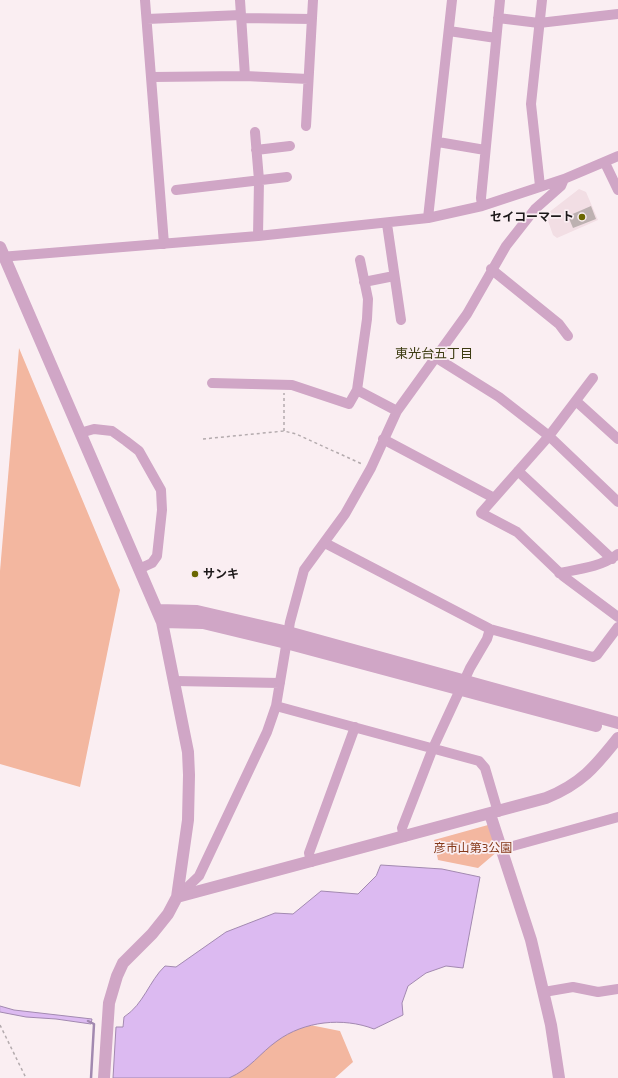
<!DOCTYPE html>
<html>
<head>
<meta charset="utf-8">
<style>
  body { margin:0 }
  canvas { display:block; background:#faeef2 }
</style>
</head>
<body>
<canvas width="618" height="1078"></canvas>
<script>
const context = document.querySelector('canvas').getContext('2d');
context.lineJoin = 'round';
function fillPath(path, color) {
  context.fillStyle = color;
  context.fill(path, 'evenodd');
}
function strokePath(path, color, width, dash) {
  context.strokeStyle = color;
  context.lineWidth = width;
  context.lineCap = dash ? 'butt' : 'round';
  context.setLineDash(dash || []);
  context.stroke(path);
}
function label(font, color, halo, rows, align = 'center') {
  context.font = font + ' "Exo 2","Noto Sans JP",sans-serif';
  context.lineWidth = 3.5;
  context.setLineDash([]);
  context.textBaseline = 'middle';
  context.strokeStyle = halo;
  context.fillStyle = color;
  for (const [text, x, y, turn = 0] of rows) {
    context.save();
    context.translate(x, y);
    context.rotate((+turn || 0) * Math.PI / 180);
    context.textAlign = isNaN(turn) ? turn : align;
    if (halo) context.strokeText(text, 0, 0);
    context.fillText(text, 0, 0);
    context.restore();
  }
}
fillPath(new Path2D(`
  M579,189L586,192L598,220L557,238L553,235L548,221V213Z`), '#f2dee4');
fillPath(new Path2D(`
  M19,348L120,590L80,787L0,764V571Z
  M488,825L498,851L478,868L438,860L434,840Z
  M305,1024L340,1031L353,1062L335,1078H215L233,1065Z`), '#f3b7a0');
const water = new Path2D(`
  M381,865L442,869L480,877L463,968L446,966L426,973L408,986L402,1003L403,1015L374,1029C343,1017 304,1021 277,1041C260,1053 250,1069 229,1078H113L116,1027H123L124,1017C144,1004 149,981 165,966L176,967L226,932L275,913L293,914L321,891L358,894L376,876Z
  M0,1006L14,1010L92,1019L91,1024L56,1019L26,1017L0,1012Z`);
fillPath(water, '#dcbaf1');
strokePath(water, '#a289b0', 1);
strokePath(new Path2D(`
  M88,1021L94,1024L91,1078`), '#a289b0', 2.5);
fillPath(new Path2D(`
  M591,206L596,219L573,228L568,216Z`), '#bdb1b1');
strokePath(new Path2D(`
  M284,431V393
  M203,439L284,431L296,434L362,464
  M0,1025L26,1078`), '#b4abae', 1.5, [3, 3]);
strokePath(new Path2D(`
  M145,0L164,244
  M240,0L245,76
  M241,18L312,19
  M498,18L539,23L618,14
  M147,19L241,15
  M449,31L496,38
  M152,77L245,76L308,79
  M306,126L313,0
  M255,132L259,180L258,236
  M438,142L485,150
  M256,150L290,146
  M605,163L618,190
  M540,186L531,104L542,0
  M176,190L287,177
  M482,206L481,198L500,0
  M428,218L452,0
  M387,224L401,320
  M0,257L258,236L428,218L482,206L564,179L618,156
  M491,269L559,324L568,336
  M364,282L394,276
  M435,357L499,397L549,436L618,502
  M593,378L549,436L481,513L517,532L563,576L618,617
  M212,383L292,385L349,404L357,390L367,319L368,299L360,260
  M357,390L397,411
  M576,401L618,439
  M80,433L94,429L112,431L126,441L139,451L161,490L162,510L157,556L152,563L139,569
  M383,439L494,498
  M518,471L612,559
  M325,543L490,629L593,657L597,655L618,627
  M559,573C580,569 601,567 618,554
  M175,681L280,683
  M276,706L479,761L485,768L498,812
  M404,837L402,828L433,748L470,668L487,639L490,629
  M502,849L618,817
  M311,862L309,853L355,727
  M177,897L199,876L267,732L276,706L290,622L304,570L345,514L371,468L397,411L467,314L506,246L535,209L561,186L564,179
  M544,992L573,987L598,992L618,989`), '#d0a6c6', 10);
strokePath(new Path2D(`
  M0,247L162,622L188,752L189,775L188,820L177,897L168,914L152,934L123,963L117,976L109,1003L104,1078
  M158,610L197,611L288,632L618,723
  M162,622L203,623L286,643L596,726
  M490,814L531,940L551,1025L559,1078
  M177,897L546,798C581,784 595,767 618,738`), '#d0a6c6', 12);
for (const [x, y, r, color] of [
  [582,217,4,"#6a6700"],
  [195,574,4,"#6a6700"]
]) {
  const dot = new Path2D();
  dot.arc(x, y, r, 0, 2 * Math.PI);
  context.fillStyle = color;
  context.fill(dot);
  strokePath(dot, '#faeef2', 1.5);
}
label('bold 12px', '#1c1819', '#faeef2', [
  ["セイコーマート",574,217],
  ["サンキ",203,574,"left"]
], 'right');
label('12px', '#85391a', '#faeef2', [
  ["彦市山第3公園",473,848]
]);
label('13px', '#3d3c12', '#faeef2', [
  ["東光台五丁目",434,354]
]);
</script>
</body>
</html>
